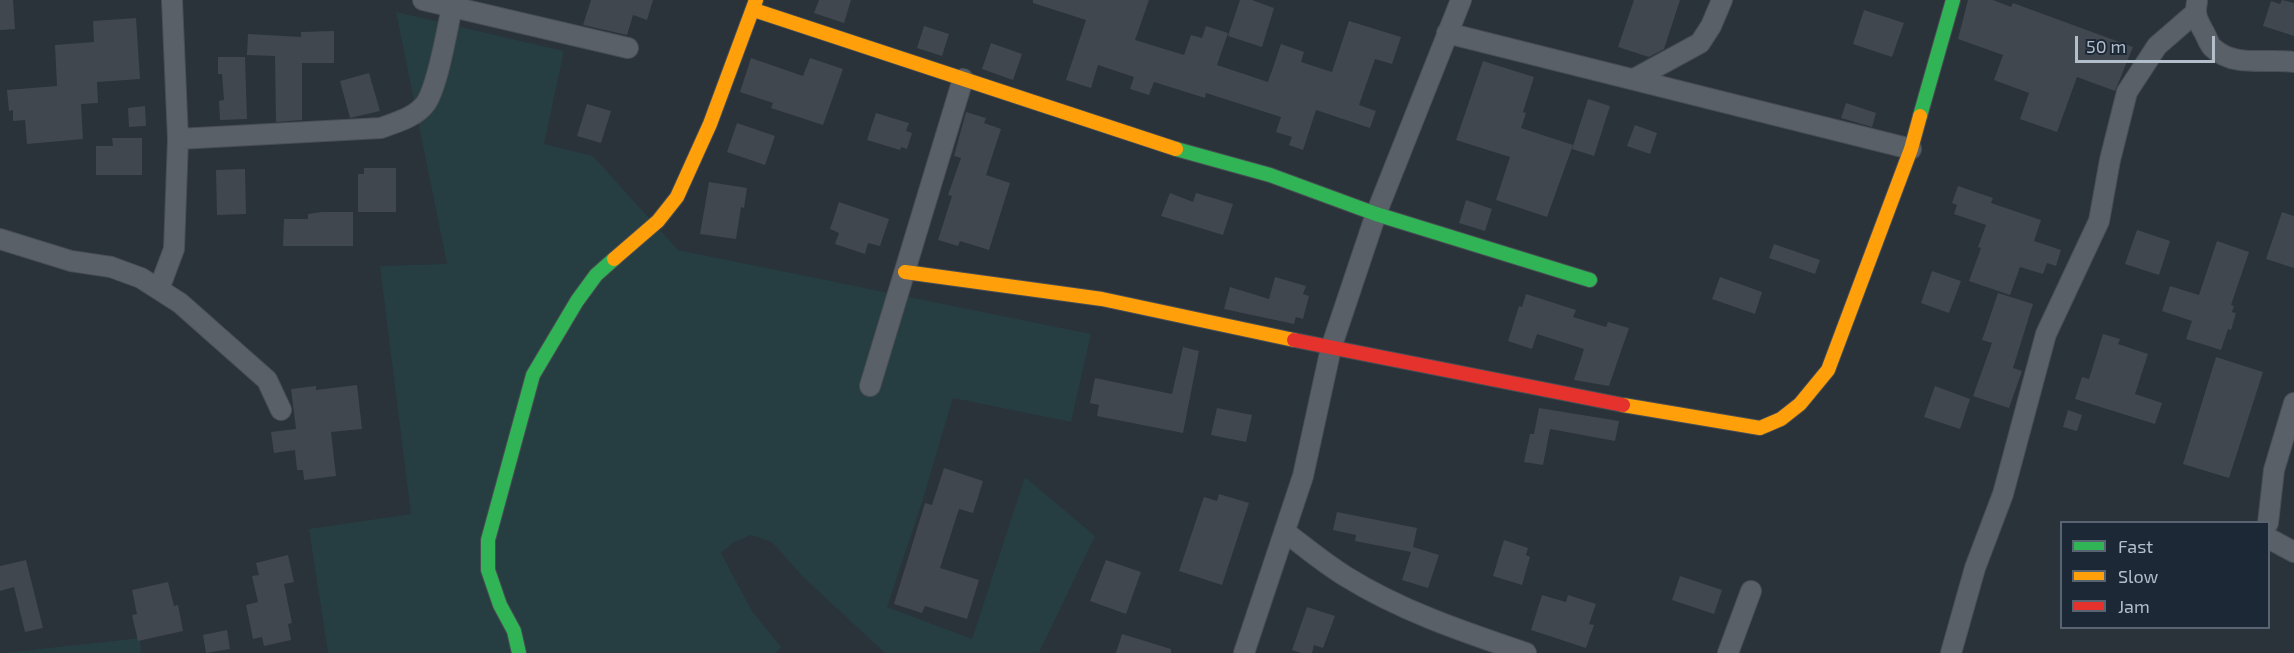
<!DOCTYPE html>
<html>
<head>
<meta charset="utf-8">
<style>
  body { margin:0 }
  #map { position:relative; width:2294px; height:653px; overflow:hidden; background:#2a323a; font-family:"Exo 2",sans-serif }
  canvas { display:block }
  .legend { position:absolute; left:2060px; top:521px; width:210px; height:108px; box-sizing:border-box; background:#1c2835; border:2px solid #586471; margin:0; padding:8px 10px; list-style:none; font-size:18px; color:#b3becb }
  .legend li { display:flex; align-items:center; gap:12px; height:30px }
  .legend b { width:30px; border:2px solid #586471 }
  .scale { position:absolute; left:2075px; top:36px; width:140px; height:27px; box-sizing:border-box; border:3px solid #b3becb; border-top:0; padding-left:8px; font-size:18px; line-height:21px; white-space:nowrap; color:#b3becb; -webkit-text-stroke:4px #1c2835; paint-order:stroke }
</style>
</head>
<body>
<div id="map">
<canvas width="2294" height="653"></canvas>
<ul class="legend">
<li><b style="height:8px;background:#30b455"></b>Fast</li>
<li><b style="height:8px;background:#ff9f0a"></b>Slow</li>
<li><b style="height:8px;background:#e5322d"></b>Jam</li>
</ul>
<div class="scale">50 m</div>
</div>
<script>
const context = document.querySelector('canvas').getContext('2d');
context.lineJoin = 'round';
function fillPath(path, color) {
  context.fillStyle = color;
  context.fill(path, 'evenodd');
}
function strokePath(path, color, width, dash) {
  context.strokeStyle = color;
  context.lineWidth = width;
  context.lineCap = dash ? 'butt' : 'round';
  context.setLineDash(dash || []);
  context.stroke(path);
}
fillPath(new Path2D(`
  M396,12L564,51L544,144L593,156L678,250L1091,334L1071,422L953,398L923,499L887,607L972,639L1025,477L1095,536L1039,653H885L803,577L772,542L751,535L733,543L721,553L752,611L781,647L776,653H328L309,529L411,514L380,266L447,264Z
  M140,638L141,653H4Z`), '#263e41');
fillPath(new Path2D(`
  M0,0H13L15,29L0,30Z
  M591,0H653L647,20L633,15L627,35L583,25Z
  M819,0H851L844,23L814,13Z
  M1033,0H1149L1135,40L1184,55L1191,35L1202,38L1206,26L1228,33L1217,65L1268,82L1281,44L1304,52L1301,62L1332,72L1349,21L1401,37L1392,64L1375,59L1359,105L1376,111L1370,128L1316,110L1303,150L1289,145L1292,137L1276,132L1281,117L1206,93L1205,98L1154,82L1149,95L1130,89L1134,77L1098,65L1091,88L1066,80L1086,20L1033,3Z
  M1240,0H1252L1274,8L1262,47L1228,36Z
  M1634,0H1680L1664,49L1649,57L1618,47Z
  M1968,0H1993L2011,7L2013,3L2133,47L2115,91L2077,77L2057,132L2020,119L2029,93L1994,80L2003,55L1958,39Z
  M2282,0L2294,3V36L2263,26L2271,1L2280,4Z
  M1864,10L1904,23L1892,57L1853,44Z
  M136,18L140,79L97,82L98,103L81,104L83,139L27,144L25,120L13,121V110L9,111L7,90L57,86L55,45L94,42L93,21Z
  M924,26L949,34L942,56L917,48Z
  M334,31V63H302V120L276,122L275,56L247,55L248,34L301,37V32Z
  M991,43L1022,54L1013,80L982,69Z
  M218,57H245L247,119L220,120L219,101L224,100L222,74H218Z
  M751,58L803,76L810,58L843,69L823,125L771,108L773,103L740,92Z
  M1483,61L1534,77L1523,112L1526,113L1521,128L1573,145L1547,217L1496,200L1510,157L1456,140Z
  M369,73L380,111L350,118L340,81Z
  M1588,99L1610,106L1594,156L1572,149Z
  M1846,103L1876,113L1872,127L1841,118Z
  M587,104L611,111L601,143L577,136Z
  M145,106L146,126L129,127L128,108Z
  M966,112L986,118L984,123L1001,129L986,175L1010,183L989,250L960,241L958,246L938,240L952,196L948,195L961,158L954,156Z
  M876,113L909,123L906,131L912,133L907,149L901,147L900,150L867,140Z
  M737,123L775,136L765,165L727,152Z
  M1635,125L1657,133L1650,154L1627,146Z
  M112,138H142V175H96V146H113Z
  M364,168H396V212H358V174H364Z
  M245,169L246,214L217,215L216,170Z
  M709,182L747,188L744,208L741,207L736,239L700,234Z
  M1958,186L1993,198L1991,203L2041,220L2034,241L2061,250L2056,266L2047,263L2043,274L2020,267L2010,295L1969,281L1981,248L1978,247L1986,225L1954,214L1957,205L1952,203Z
  M1170,193L1193,202L1196,193L1233,204L1223,235L1161,216Z
  M1466,200L1492,209L1485,231L1459,223Z
  M839,202L889,219L880,246L868,243L865,254L835,244L839,233L830,229Z
  M322,212H353V246H283L284,219H308V214Z
  M2282,212L2294,216V268L2266,259Z
  M2137,230L2170,241L2159,275L2125,264Z
  M2217,241L2249,252L2231,305L2234,306L2232,312L2236,313L2231,330L2228,329L2221,350L2186,339L2192,321L2162,311L2170,286L2199,295Z
  M1774,244L1820,260L1815,274L1769,258Z
  M1932,271L1961,281L1949,313L1921,303Z
  M1275,277L1306,286L1303,294L1309,296L1303,319L1296,317L1294,324L1224,309L1230,287L1269,299Z
  M1720,277L1762,292L1755,314L1712,299Z
  M1998,293L2033,304L2013,368L2022,371L2009,408L1973,396L1992,343L1982,340Z
  M1526,294L1576,310L1573,317L1606,327L1608,322L1629,328L1609,386L1574,380L1584,349L1537,334L1532,349L1508,341L1519,306L1522,307Z
  M2103,334L2120,339L2118,344L2148,354L2135,394L2162,403L2155,424L2075,399L2082,377L2089,379Z
  M1183,347L1199,351L1183,433L1097,416L1099,405L1090,403L1095,378L1172,394Z
  M2216,357L2263,372L2229,478L2183,464Z
  M357,385L362,429L331,432L336,476L304,480L303,470H297L295,450L274,453L271,432L296,429L291,389L316,386V390Z
  M1935,386L1970,399L1960,429L1924,417Z
  M1217,408L1252,415L1246,442L1211,435Z
  M1539,408L1619,421L1615,441L1550,429L1543,465L1524,462L1530,434H1534Z
  M2068,410L2082,415L2077,431L2063,427Z
  M944,468L983,481L973,513L959,509L940,568L979,580L967,619L925,606L922,613L894,604L925,503L932,505Z
  M1219,494L1249,503L1222,585L1179,571L1204,497L1217,501Z
  M1337,512L1417,528L1413,547L1439,555L1428,588L1402,580L1411,552L1355,541L1356,535L1333,530Z
  M1504,540L1528,548L1526,555L1530,557L1522,585L1493,576Z
  M288,555L294,582L284,584L292,623L288,624L291,640L264,646L262,637L253,639L246,605L258,602L252,576L259,575L256,563Z
  M26,560L43,628L25,632L14,587L0,591V566Z
  M1106,560L1141,572L1126,614L1090,601Z
  M1680,576L1722,590L1714,614L1672,600Z
  M168,582L174,606L178,605L183,631L138,641L132,615L137,614L132,590Z
  M1542,595L1566,602L1568,595L1596,604L1589,624L1594,625L1586,648L1531,630Z
  M1307,607L1335,616L1323,648L1314,645L1312,653H1301L1292,650Z
  M227,630L230,649L206,653L203,635Z
  M1122,634L1171,649V653H1116Z`), '#41474e');
const street = new Path2D(`
  M423,0L628,48
  M2197,2C2194,15 2198,21 2204,32C2207,37 2209,45 2213,48C2234,68 2268,58 2294,62
  M1447,33L1911,149
  M1634,79L1700,43L1711,26L1722,0
  M178,139L381,128C397,122 416,117 426,103C438,85 447,30 452,7
  M0,239L71,261L111,267L141,278L180,303L267,380L281,410
  M159,289L174,249L178,139L172,0
  M870,386L963,79
  M2268,523L2274,470L2294,403
  M1285,532C1305,547 1324,563 1345,576C1401,611 1464,632 1526,653
  M2268,538L2294,552
  M1244,653L1303,476L1331,348L1376,214L1461,0
  M1728,653L1751,591
  M1951,653L1975,568L2003,494L2046,334L2099,221L2110,160L2127,92L2157,46L2195,13`);
const fast = new Path2D(`
  M1920,116L1953,0
  M1176,149L1270,175L1376,214L1590,280
  M519,653L514,631L500,605L488,570V540L533,375L577,301L596,275L614,259`);
const slow = new Path2D(`
  M754,10L1176,149
  M614,259L658,221L677,197L710,124L756,0
  M905,272L1102,299L1294,340
  M1623,405L1760,428L1781,419L1800,404L1828,370L1911,149L1920,116`);
const jam = new Path2D(`
  M1294,340L1623,405`);
strokePath(street, '#484e54', 22);
strokePath(fast, '#484e54', 16);
strokePath(slow, '#484e54', 16);
strokePath(jam, '#484e54', 16);
strokePath(street, '#5a6067', 20);
strokePath(fast, '#30b455', 14);
strokePath(slow, '#ff9f0a', 14);
strokePath(jam, '#e5322d', 14);
</script>
</body>
</html>
